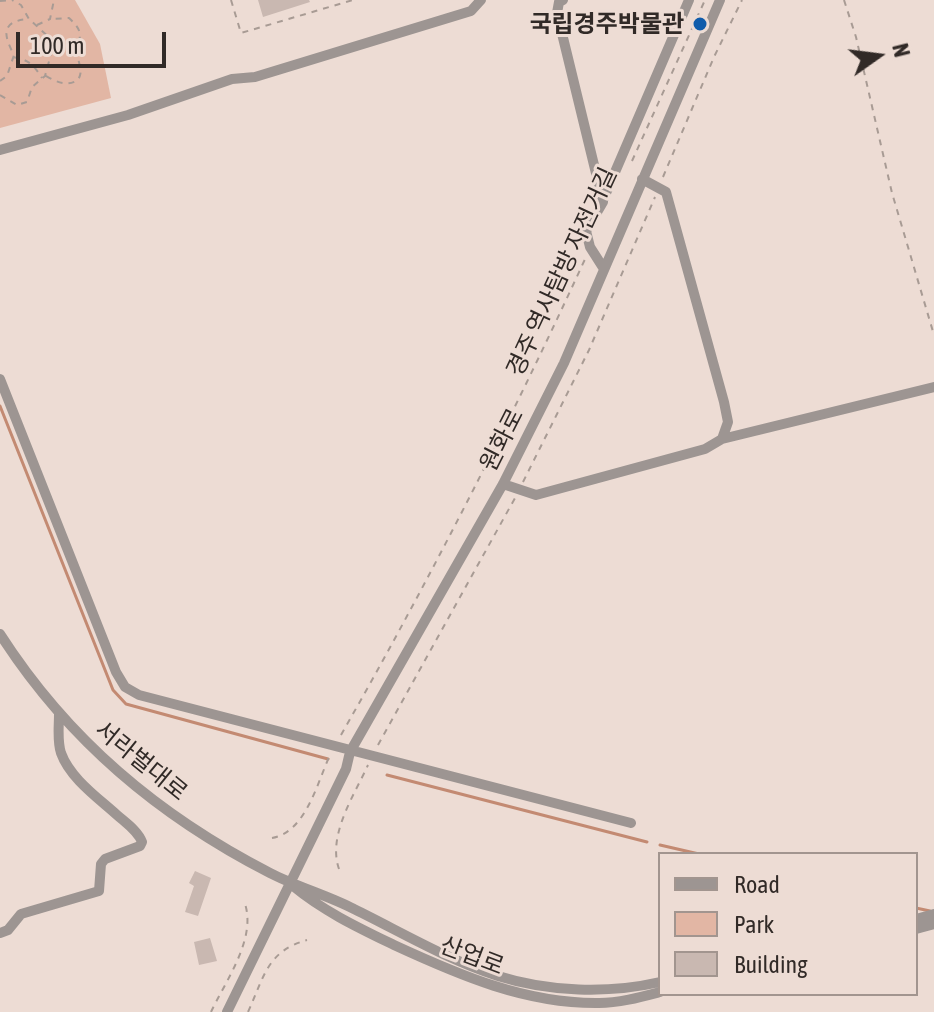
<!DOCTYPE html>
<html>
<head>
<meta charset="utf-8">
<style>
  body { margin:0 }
  #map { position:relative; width:934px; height:1012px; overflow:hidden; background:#eddcd4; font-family:"Asap Condensed",sans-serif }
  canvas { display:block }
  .legend { position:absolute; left:658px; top:852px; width:260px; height:144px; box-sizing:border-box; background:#eddcd4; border:2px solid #a2958f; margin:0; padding:10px 14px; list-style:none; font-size:24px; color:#312a27 }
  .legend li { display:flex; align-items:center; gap:16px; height:40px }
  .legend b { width:40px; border:2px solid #a2958f }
  .north { position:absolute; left:838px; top:16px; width:80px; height:80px; -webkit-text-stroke:6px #eddcd4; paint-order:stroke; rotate:76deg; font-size:22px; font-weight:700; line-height:32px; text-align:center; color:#312a27 }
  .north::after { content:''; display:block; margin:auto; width:28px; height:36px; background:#312a27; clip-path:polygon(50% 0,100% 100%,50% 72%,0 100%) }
  .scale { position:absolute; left:16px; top:32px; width:150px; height:36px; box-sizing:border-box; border:4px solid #312a27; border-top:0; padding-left:10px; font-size:24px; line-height:28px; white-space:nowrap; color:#312a27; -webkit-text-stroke:6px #eddcd4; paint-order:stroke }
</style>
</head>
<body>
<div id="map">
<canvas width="934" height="1012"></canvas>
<ul class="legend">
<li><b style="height:10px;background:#9d9592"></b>Road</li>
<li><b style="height:22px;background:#e2b6a4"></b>Park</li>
<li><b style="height:22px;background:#c9b8b1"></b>Building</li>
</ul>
<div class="north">N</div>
<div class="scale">100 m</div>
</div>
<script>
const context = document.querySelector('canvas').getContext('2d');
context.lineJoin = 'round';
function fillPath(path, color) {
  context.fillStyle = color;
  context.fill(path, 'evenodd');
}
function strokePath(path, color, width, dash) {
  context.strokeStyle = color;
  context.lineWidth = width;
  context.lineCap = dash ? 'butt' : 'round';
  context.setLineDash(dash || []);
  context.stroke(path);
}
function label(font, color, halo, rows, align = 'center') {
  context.font = font + ' "Asap Condensed","Noto Sans KR",sans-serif';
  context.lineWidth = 6;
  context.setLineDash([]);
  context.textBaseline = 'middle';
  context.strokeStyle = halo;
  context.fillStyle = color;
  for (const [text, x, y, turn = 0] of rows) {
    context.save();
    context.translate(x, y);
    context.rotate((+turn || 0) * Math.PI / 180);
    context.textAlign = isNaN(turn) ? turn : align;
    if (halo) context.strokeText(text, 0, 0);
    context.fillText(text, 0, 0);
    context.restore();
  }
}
fillPath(new Path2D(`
  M0,0H75L100,44L111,98L0,128Z`), '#e2b6a4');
strokePath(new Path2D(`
  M0,406L113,690L126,704L328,759
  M387,775L647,842
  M660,845L699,854
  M916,908L930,911`), '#c38a72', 3);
fillPath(new Path2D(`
  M258,0H309L310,2L263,17Z
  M195,871L211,878L198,916L185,912L194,886L189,883Z
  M210,938L217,961L199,965L194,942Z`), '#c9b8b1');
strokePath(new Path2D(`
  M231,0L241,33L353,0
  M844,0L856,37L892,193L934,335
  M0,1L10,0
  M37,25L50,19L54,0
  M13,57C29,60 33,64 42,78
  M46,76C57,82 66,87 78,80C84,69 78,66 78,54C78,35 86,34 69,18L50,19
  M0,81L7,76L14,55C4,36 0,22 27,19
  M0,95L17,105L27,102L32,87L45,76L53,47L52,40L29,19L21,5L12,0
  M632,161L705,0
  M663,177L714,57L742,0
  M523,482L589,350L655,197
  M341,735C430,579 511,420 586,257
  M378,745L515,498
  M272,838C306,832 317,783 330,755
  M339,869C327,835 355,794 368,765
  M211,1012C226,980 258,937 244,901
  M248,1012C264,977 267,951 307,940`), '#a89b94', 2, [6, 6]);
strokePath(new Path2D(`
  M563,0L559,2L557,13L603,202L586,231L590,247L604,269
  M0,150L128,115L232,79L255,77L471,11L481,0
  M603,200L689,0
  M0,379L116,672L125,687L139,695L631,823
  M722,439L934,387
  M503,484L536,495L705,449L722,439L728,422L724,402L666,192L642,179
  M0,634C68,740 159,816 270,873C297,887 327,895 354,909C401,932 448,960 498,976C549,992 608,994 660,982
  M293,886C323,911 359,928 394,945C459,975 526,1004 599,1003C619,1003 641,997 660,992
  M916,919L934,914
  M916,929L934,924
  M0,933L8,930L21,914L99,891L101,864L105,859L140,846L142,842C138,831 126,823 117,815C97,797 70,778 61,753C57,741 59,727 59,714
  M227,1012L346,769L350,752L503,484L564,363L720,0`), '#9d9592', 10);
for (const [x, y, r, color] of [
  [700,24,8,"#105cab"]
]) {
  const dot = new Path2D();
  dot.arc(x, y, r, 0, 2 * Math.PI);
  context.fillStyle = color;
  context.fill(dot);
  strokePath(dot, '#eddcd4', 3);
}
label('bold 24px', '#312a27', '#eddcd4', [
  ["국립경주박물관",684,24]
], 'right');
label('24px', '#312a27', '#eddcd4', [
  ["경주 역사탐방 자전거길",562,272,-65],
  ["원화로",502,440,-63],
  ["서라벌대로",141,761,39],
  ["산업로",472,956,21]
]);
</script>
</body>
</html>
